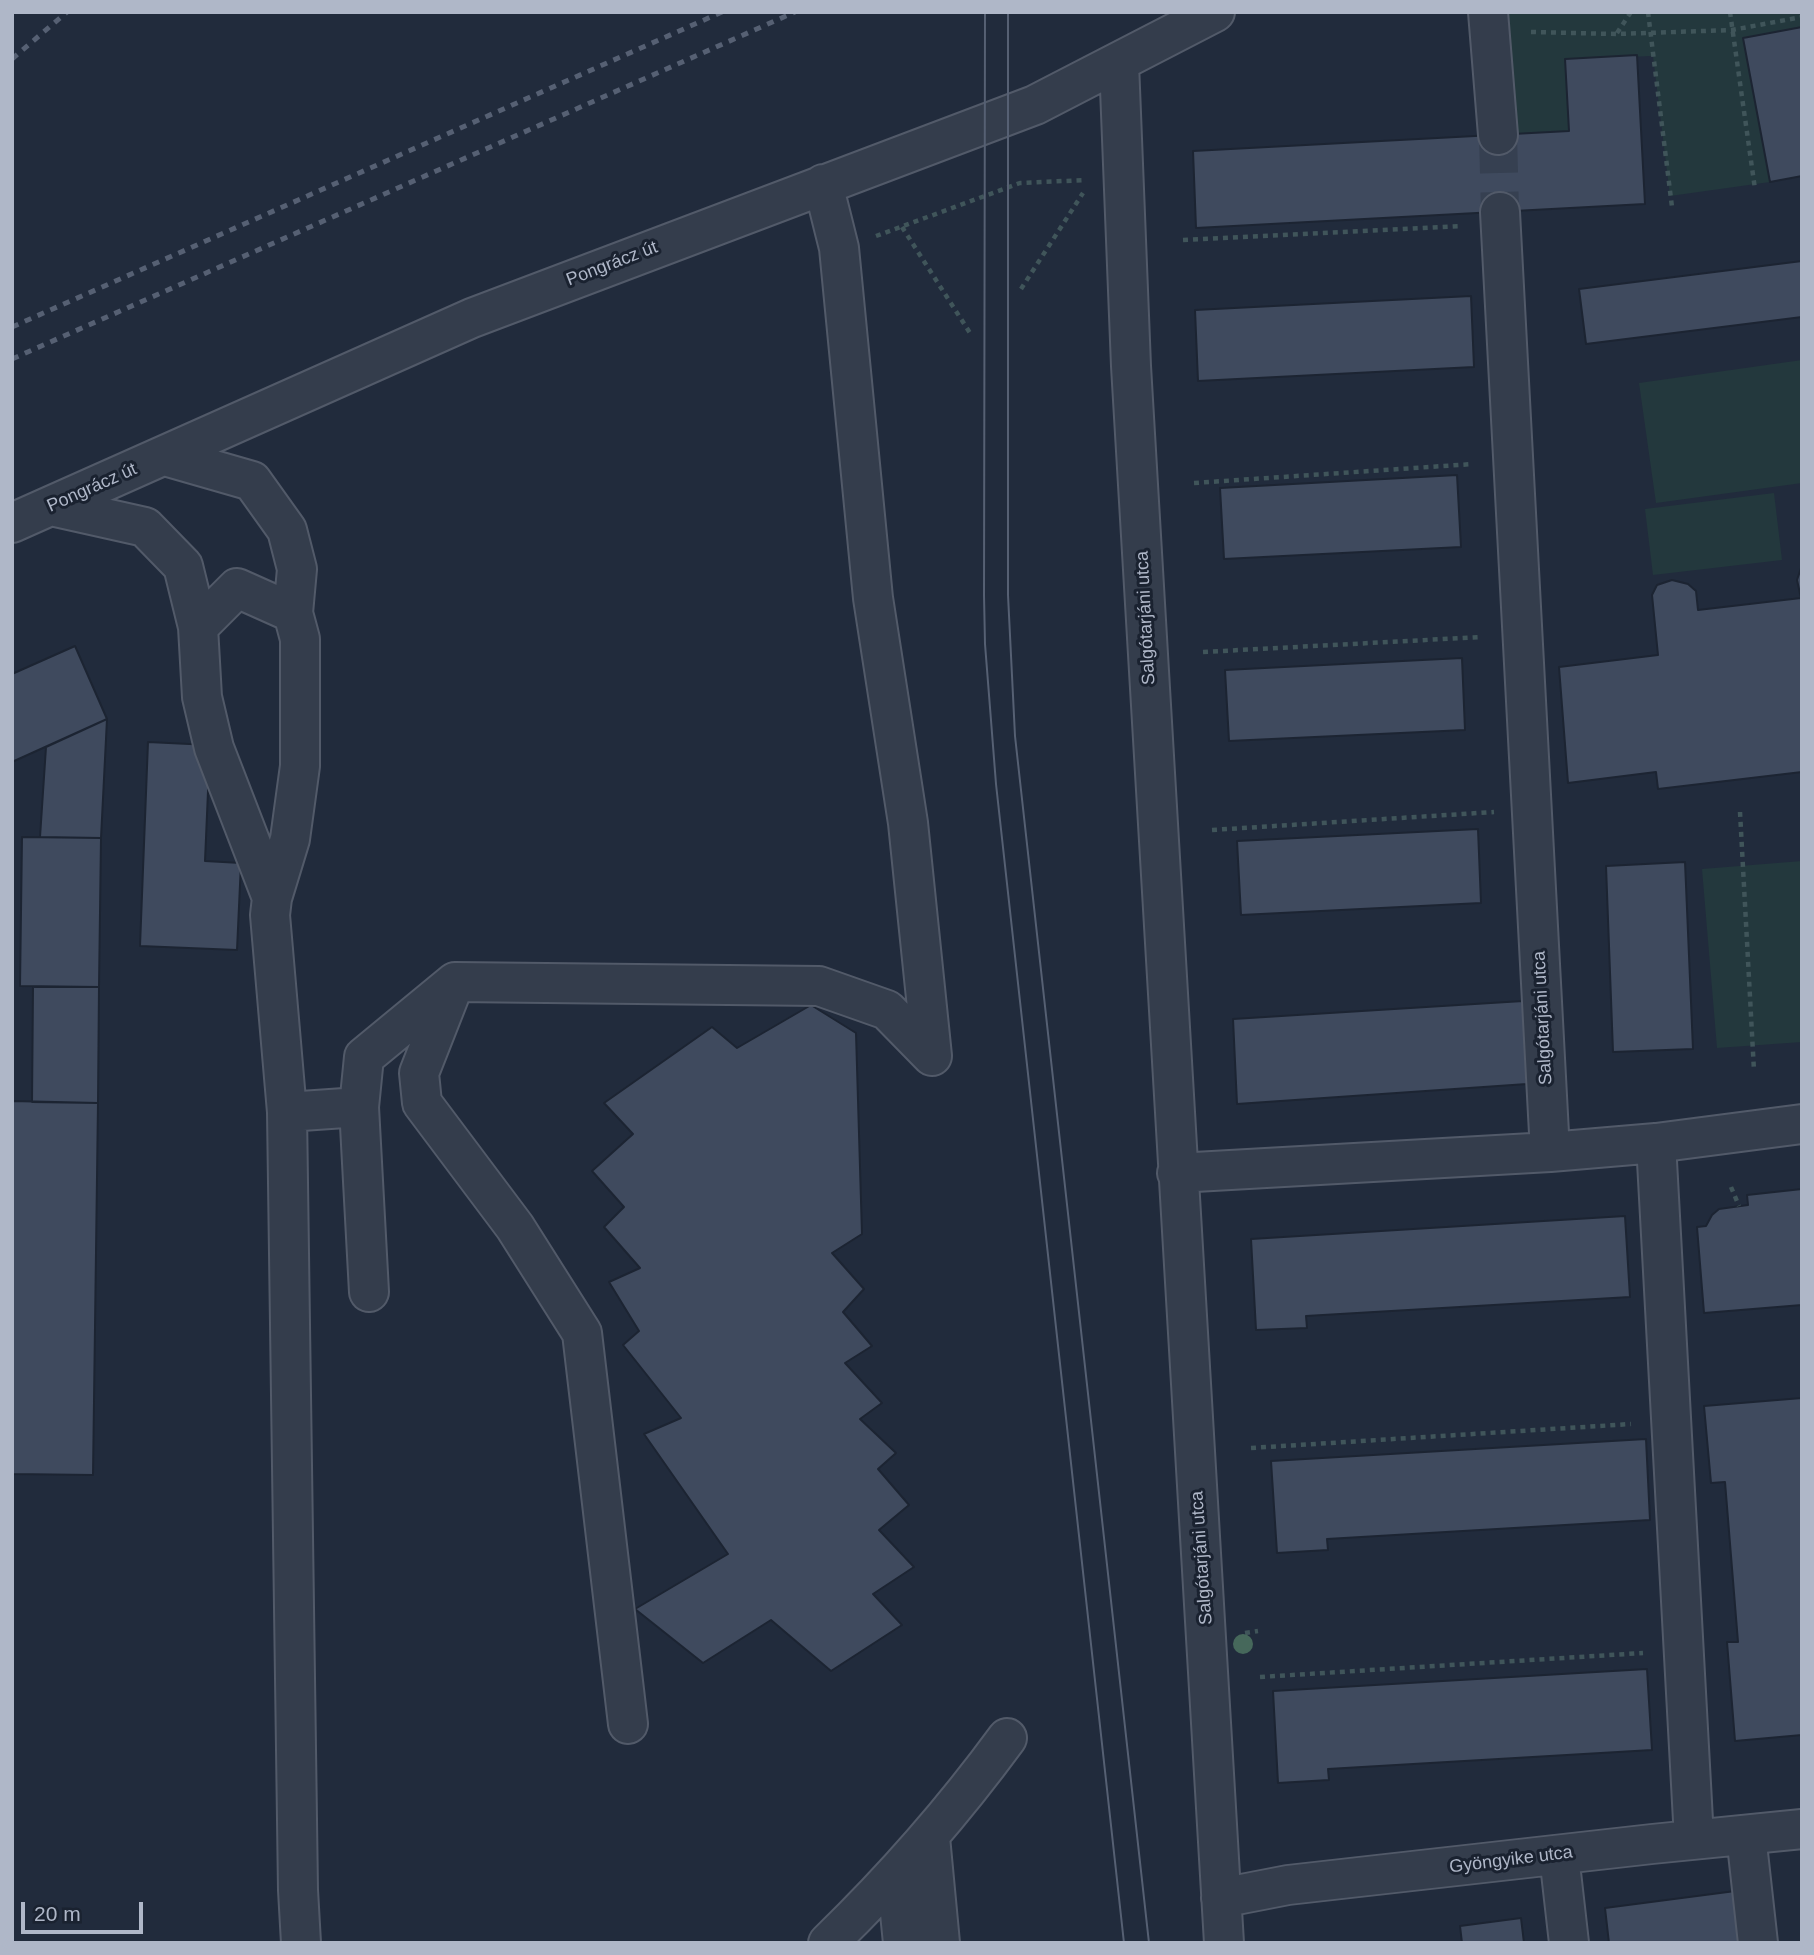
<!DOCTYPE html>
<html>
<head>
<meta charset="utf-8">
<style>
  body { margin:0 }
  #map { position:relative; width:1814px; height:1955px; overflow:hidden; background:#212b3c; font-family:Arial,sans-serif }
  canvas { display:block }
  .frame { position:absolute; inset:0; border:14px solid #afb7c8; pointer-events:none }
  .scale { position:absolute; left:21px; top:1902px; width:122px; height:32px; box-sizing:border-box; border:4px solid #afb7c8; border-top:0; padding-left:9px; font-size:21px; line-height:24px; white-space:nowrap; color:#afb7c8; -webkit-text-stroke:5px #1a2230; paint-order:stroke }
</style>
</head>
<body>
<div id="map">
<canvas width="1814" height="1955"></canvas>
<div class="frame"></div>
<div class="scale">20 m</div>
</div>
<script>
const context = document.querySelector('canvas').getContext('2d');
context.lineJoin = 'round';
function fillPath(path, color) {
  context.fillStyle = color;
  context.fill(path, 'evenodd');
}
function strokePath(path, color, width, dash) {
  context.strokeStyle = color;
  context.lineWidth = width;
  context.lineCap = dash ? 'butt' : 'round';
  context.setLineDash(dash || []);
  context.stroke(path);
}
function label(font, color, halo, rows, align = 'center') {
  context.font = font + ' Arial,sans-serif';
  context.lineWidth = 6;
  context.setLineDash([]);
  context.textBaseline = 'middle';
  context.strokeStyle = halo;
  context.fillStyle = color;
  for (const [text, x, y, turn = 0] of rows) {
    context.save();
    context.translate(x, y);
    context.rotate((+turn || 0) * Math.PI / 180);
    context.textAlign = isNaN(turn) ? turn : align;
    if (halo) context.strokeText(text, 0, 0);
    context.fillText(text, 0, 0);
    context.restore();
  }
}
fillPath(new Path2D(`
  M1494,12H1802V27L1743,39L1770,182L1670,196L1653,56L1566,59L1569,131L1503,136Z
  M1802,360V483L1656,503L1639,383Z
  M1774,493L1782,560L1653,575L1645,509Z
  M1802,861V1042L1717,1048L1702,869Z`), '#23383d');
const building = new Path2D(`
  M1802,27V176L1770,182L1743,38Z
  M1637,55L1645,204L1196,228L1193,151L1569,131L1565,59Z
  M1802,261V317L1586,344L1579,289Z
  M1471,296L1474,367L1198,381L1195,310Z
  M1457,475L1461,547L1224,559L1220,488Z
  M1801,568L1802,772L1658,789L1656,772L1568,783L1559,667L1658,655L1652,595L1657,585L1672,580L1688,584L1696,591L1698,610L1801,598L1797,580Z
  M75,646L107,719L12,762V674Z
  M1462,658L1465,730L1229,741L1225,670Z
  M107,719L101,838L40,837L46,747Z
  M148,742L210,745L205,861L241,863L237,950L140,946Z
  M1478,829L1481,903L1241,915L1237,841Z
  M22,837L101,838L99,987L20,986Z
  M1685,862L1693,1049L1613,1052L1606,866Z
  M33,987H99L98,1103L32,1102Z
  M1523,1001L1527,1084L1237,1104L1233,1019Z
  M811,1005L856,1033L862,1234L832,1253L864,1289L843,1312L872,1346L845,1363L882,1403L860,1419L896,1453L878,1469L909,1505L879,1530L914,1567L873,1594L902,1625L831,1671L771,1620L703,1663L635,1609L728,1554L644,1434L681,1418L623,1345L639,1331L609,1282L640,1268L604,1227L624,1207L592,1171L633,1134L604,1103L712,1027L737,1048Z
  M12,1101L98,1103L93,1475L12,1474Z
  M1802,1189V1305L1704,1313L1697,1227L1706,1226L1712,1215L1719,1209L1748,1205L1747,1195Z
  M1625,1216L1630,1297L1306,1316L1307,1328L1256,1330L1251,1239Z
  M1802,1398V1735L1735,1741L1727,1642H1738L1725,1482L1711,1483L1704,1406Z
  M1646,1439L1650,1520L1327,1539L1328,1550L1277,1553L1271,1461Z
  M1647,1669L1652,1750L1328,1769L1329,1780L1278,1783L1273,1691Z
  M1743,1890L1750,1943H1609L1605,1908Z
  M1521,1918L1524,1943H1462L1460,1926Z`);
fillPath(building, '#3f4a5e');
strokePath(building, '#1c2432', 2);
strokePath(new Path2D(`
  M1498,135L1500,212`), '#364051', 38, [38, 19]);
const minor = new Path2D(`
  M1488,12L1498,135
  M1119,63L1131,366L1224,1943
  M823,184L839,248L873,598L908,823L932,1056
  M1500,212L1550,1152
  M165,456L252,481L287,530L297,569L293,613L300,639V766L290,839L272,898L270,915L287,1112L298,1890L301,1943
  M51,506L145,527L183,566L198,627L202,697L214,748L272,898
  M12,523L472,318L1035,105L1215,12
  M198,627L237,588L293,613
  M454,984L419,1073L422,1103L515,1227L582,1333L628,1724
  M287,1112L359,1107
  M1656,1143L1694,1839
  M1177,1173L1550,1152L1656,1143L1802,1124
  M369,1292L359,1107L364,1057L455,982L819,986L887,1010L932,1056
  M1746,1835L1758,1943
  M930,1837L940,1943
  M1559,1855L1569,1943
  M896,1873L903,1943
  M1221,1898L1288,1885L1652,1844L1802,1829
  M828,1943C895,1878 952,1813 1007,1738`);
strokePath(minor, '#525a69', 42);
strokePath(new Path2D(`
  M1648,12L1672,207
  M1730,12L1755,189
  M1531,32L1617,34L1732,30L1802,17
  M1617,33L1631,12
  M902,227L970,333
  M876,236L1020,183L1086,180
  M1183,240L1461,226
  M1021,289L1083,193
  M1194,483L1473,464
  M1203,652L1481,637
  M1740,812L1754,1071
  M1212,830L1494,812
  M1731,1187L1739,1206
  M1251,1448L1631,1424
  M1245,1633L1258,1631
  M1260,1677L1643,1653`), '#40555a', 4.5, [5, 5]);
strokePath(minor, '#343d4c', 38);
strokePath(new Path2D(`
  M985,12L984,595L985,644L996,784L1124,1943
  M1008,12V595L1015,736L1149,1943`), '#566073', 2);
strokePath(new Path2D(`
  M12,59L67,12
  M12,327L722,12
  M12,359L795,12`), '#566073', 5, [7, 7]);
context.fillStyle = '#46685b';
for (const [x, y] of [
  [1243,1644]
]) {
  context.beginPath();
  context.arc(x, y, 10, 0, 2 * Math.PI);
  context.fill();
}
label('18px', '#afb7c8', '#1a2230', [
  ["Pongrácz út",612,264,-21],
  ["Pongrácz út",92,488,-24],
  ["Salgótarjáni utca",1146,618,-93],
  ["Salgótarjáni utca",1543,1018,-93],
  ["Salgótarjáni utca",1202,1558,-94],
  ["Gyöngyike utca",1511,1860,-7]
]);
</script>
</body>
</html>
